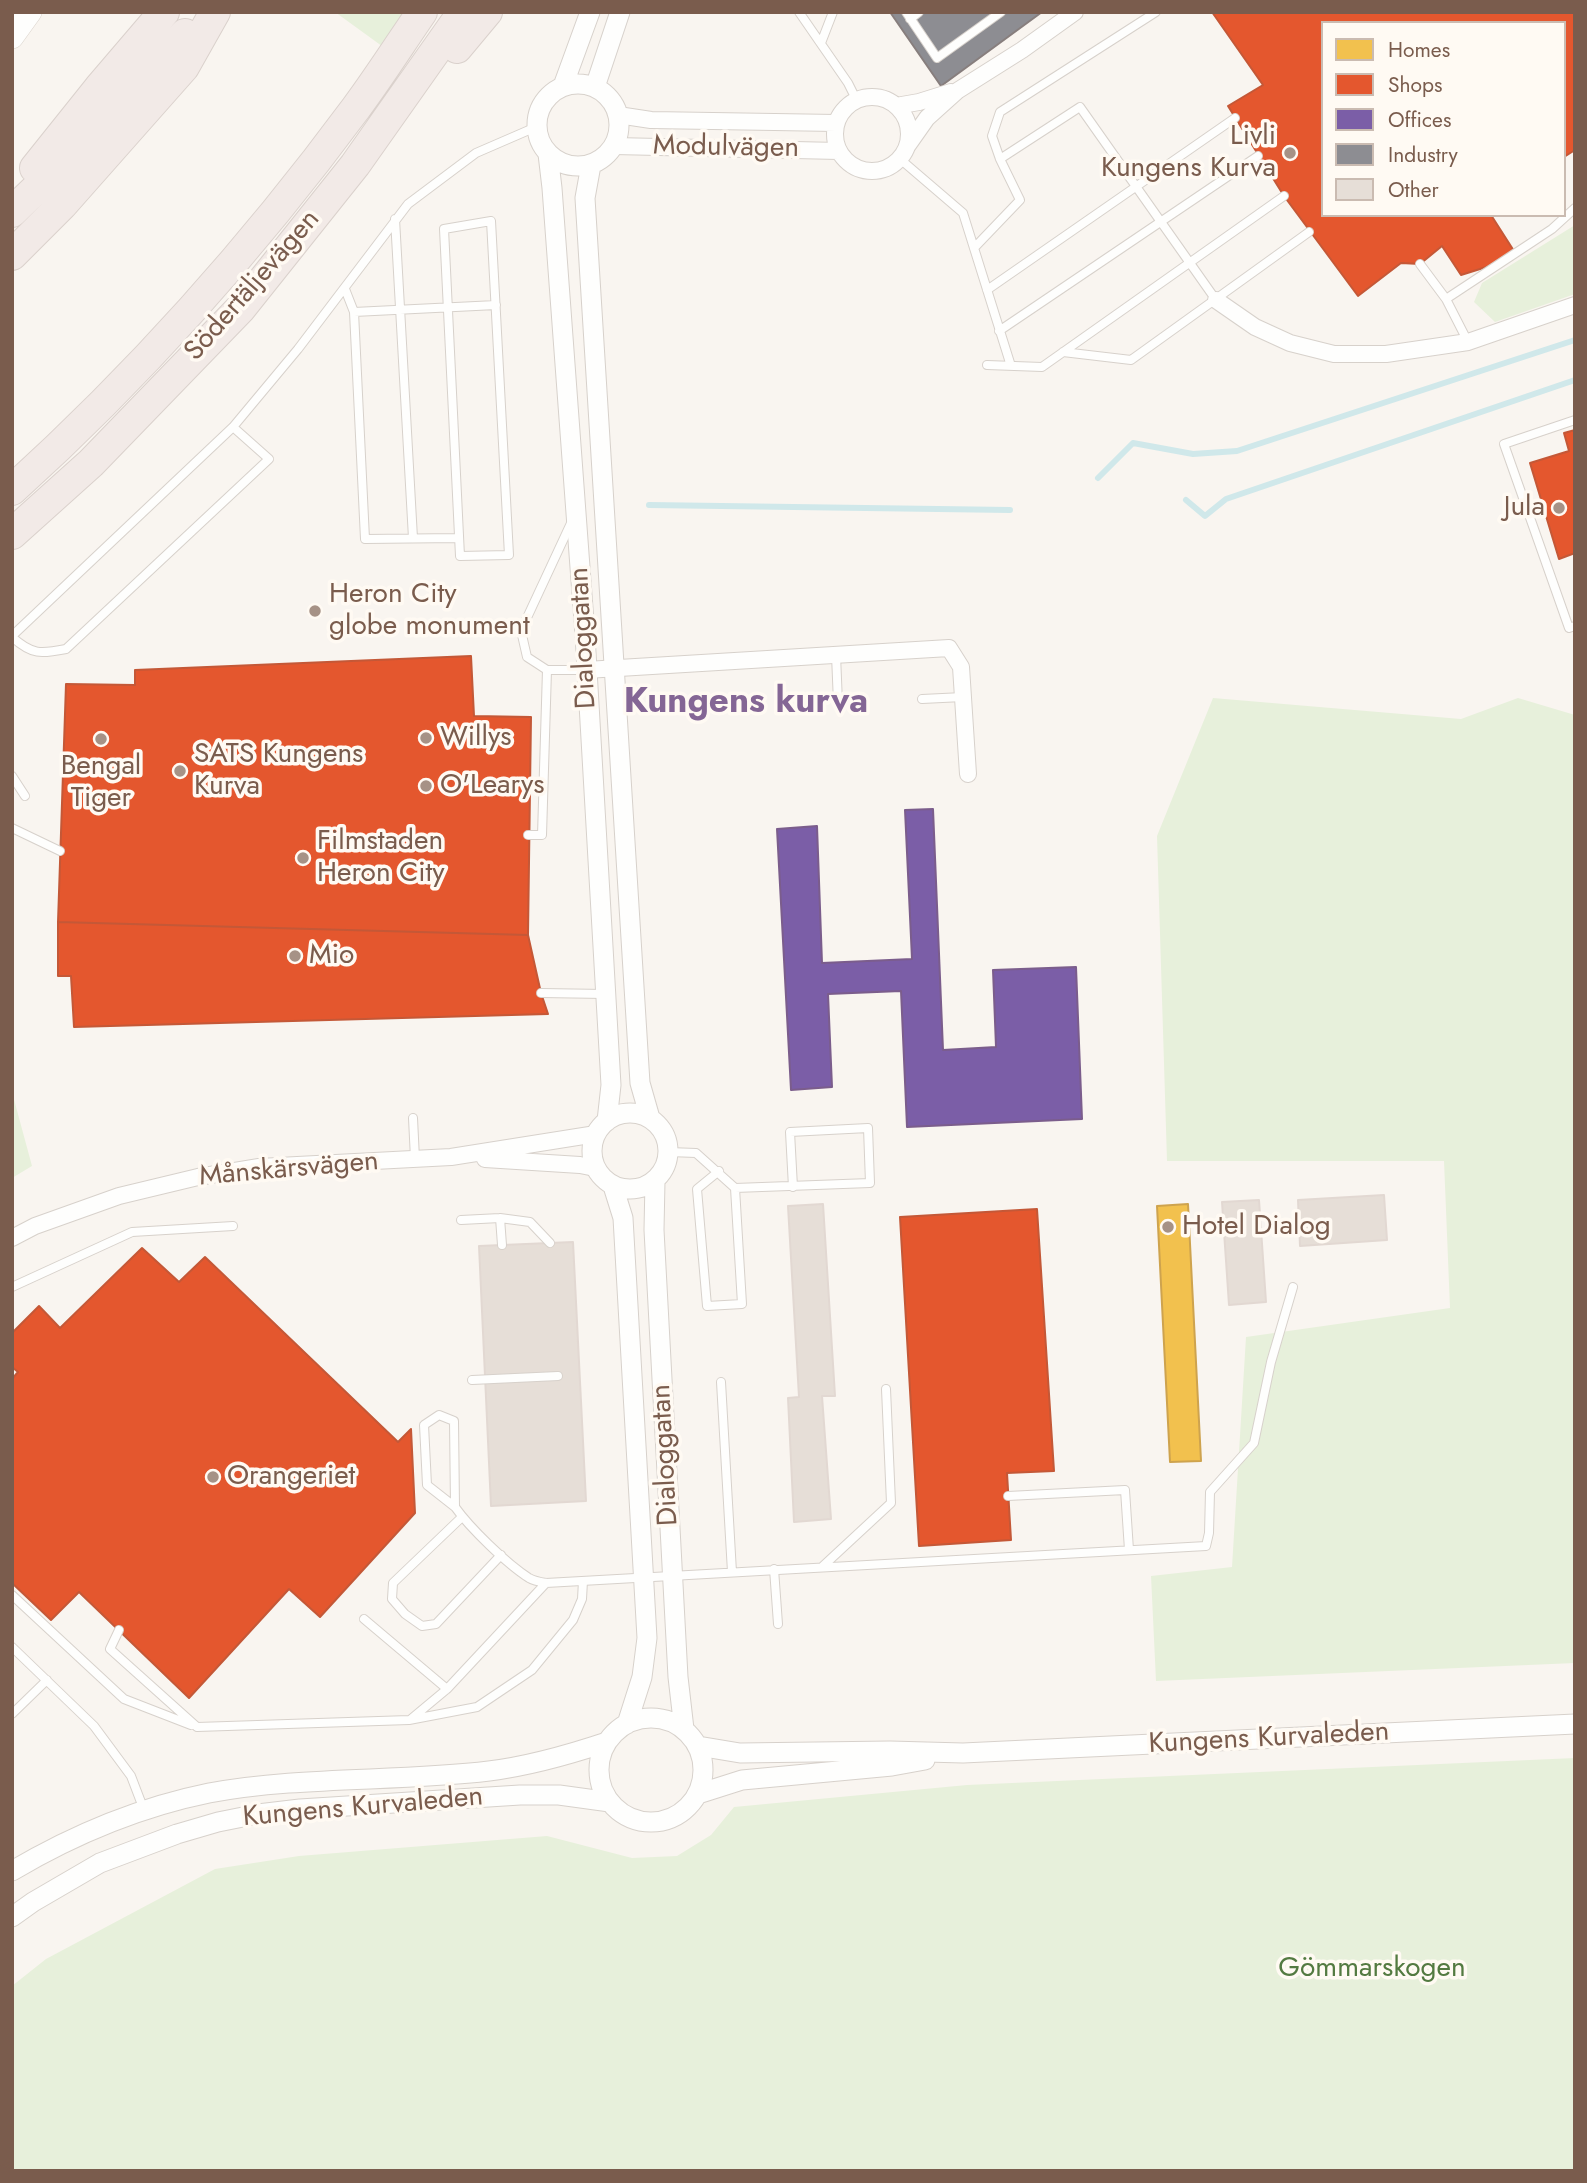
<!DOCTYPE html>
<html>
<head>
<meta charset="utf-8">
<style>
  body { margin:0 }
  #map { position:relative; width:1587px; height:2183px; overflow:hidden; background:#f9f5f0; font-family:Jost,sans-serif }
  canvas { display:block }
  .frame { position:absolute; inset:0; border:14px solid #7a5c4d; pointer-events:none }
  .legend { position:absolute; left:1321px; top:21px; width:245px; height:196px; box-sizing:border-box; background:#fffaf3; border:2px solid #cabbb1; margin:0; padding:9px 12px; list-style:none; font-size:21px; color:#7a5c4d }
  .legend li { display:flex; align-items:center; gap:14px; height:35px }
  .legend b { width:35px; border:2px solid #cabbb1 }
</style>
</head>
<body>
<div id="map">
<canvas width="1587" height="2183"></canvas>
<div class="frame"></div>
<ul class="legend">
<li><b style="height:19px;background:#f2c14e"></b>Homes</li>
<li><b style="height:19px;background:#e4572e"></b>Shops</li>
<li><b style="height:19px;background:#7b5ea7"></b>Offices</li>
<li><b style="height:19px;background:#8d8d92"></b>Industry</li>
<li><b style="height:19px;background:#e6ded7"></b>Other</li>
</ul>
</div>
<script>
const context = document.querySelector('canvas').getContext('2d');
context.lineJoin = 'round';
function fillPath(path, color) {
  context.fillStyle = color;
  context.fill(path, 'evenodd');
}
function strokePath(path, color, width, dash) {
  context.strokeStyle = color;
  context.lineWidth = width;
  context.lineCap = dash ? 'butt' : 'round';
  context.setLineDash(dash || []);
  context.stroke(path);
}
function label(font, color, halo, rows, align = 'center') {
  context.font = font + ' Jost,sans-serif';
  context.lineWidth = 7;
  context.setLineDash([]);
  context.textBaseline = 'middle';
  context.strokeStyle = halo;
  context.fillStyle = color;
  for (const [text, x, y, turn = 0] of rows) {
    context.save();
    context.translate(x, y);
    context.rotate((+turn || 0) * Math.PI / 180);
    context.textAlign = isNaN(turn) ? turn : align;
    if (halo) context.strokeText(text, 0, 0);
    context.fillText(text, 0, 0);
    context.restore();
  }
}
fillPath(new Path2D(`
  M335,12H411L386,49Z
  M1575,225V294L1495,322L1474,302L1482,283Z
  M1213,698L1461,719L1518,698L1575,715V1663L1156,1681L1151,1576L1232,1567L1246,1337L1450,1308L1444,1161H1167L1157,836Z
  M12,1092L32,1166L12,1178Z
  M1575,1758V2171H12V1986L46,1959L215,1869L299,1856L547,1836L632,1858L677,1856L711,1835L734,1807L967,1785Z`), '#e7f0db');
const homes = new Path2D(`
  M1188,1204L1201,1461L1170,1462L1157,1206Z`);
fillPath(homes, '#f2c14e');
strokePath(homes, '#cea34e', 2);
const shops = new Path2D(`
  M1212,12H1575V150L1564,157V23H1323V215H1491L1514,251L1496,264L1461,275L1442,246L1420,264L1401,263L1358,296L1284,196L1228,106L1263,85Z
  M1575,430V553L1559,559L1530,463L1569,451L1564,433Z
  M471,656L474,716L531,717L528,935L58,922L66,684L135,685V670Z
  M58,922L528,935L541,993L548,1014L74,1027L71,976H58Z
  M1037,1209L1054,1471L1007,1473L1011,1540L919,1546L900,1217Z
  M142,1248L179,1282L205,1257L398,1442L411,1429L415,1513L320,1617L289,1589L189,1698L79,1592L51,1620L12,1583V1379L18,1372L12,1367V1333L39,1306L60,1328Z`);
fillPath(shops, '#e4572e');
strokePath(shops, '#c45837', 2);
const offices = new Path2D(`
  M933,809L943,1050L996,1047L993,970L1076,967L1082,1119L907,1127L901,991L828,994L832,1087L791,1090L777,829L817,826L822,963L912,959L905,810Z`);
fillPath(offices, '#7b5ea7');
strokePath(offices, '#7b5d8c', 2);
const industry = new Path2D(`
  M890,12H1042L941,86Z`);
fillPath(industry, '#8d8d92');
strokePath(industry, '#877e7d', 2);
strokePath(new Path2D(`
  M1098,478L1133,443L1193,454L1237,451L1575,340
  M1186,500L1205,516L1226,499L1575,380
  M649,505L1010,510`), '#d0e8ea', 6);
const building = new Path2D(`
  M1384,1195L1387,1240L1300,1246L1298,1200Z
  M1259,1200L1266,1302L1229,1305L1222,1202Z
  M823,1204L835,1396H822L831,1519L794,1522L788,1398L799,1397L788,1206Z
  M573,1242L586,1501L491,1506L479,1246Z`);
fillPath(building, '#e6ded7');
strokePath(building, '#e2d8d2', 2);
const service = new Path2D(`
  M799,12L848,83L857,101
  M906,12L937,58L1001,12
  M910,19L919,12
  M821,43L833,12
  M900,159L963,213L1011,366
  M1000,159L1080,107L1216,300
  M395,219L413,538
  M491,221L509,555L460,556L444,229Z
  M974,248L1020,200L1000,159L992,136L1000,112L1156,12
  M1420,264L1446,299L1468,342
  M345,289L354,312L365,539L458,538
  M987,290L1235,118
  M1446,299L1552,229L1575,208
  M354,312L496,305
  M999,331L1258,156
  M1063,352L1131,360L1309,232
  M987,365L1042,367L1284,196
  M1575,420L1504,444L1569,628L1575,626
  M12,636L233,427L298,349L408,204L476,153L536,127
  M12,637C32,655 41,654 66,649L269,459L233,427
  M836,655L838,703
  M547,670L527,657L522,635L525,622L572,521
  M922,699L963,697
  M12,776L25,796
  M12,828L60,851
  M528,835H542L547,670H586
  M541,993L605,994
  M413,1118L415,1159
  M669,1152L696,1153L735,1188L870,1183L868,1128L790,1132L793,1187
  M719,1171L697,1189L707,1306L742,1304L735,1188
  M500,1218L502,1245
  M461,1220L500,1218L530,1222L550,1243
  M12,1287L132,1232L233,1226
  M472,1380L558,1376
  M721,1382L732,1572
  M1008,1496L1125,1490L1129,1550
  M455,1507L427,1485L424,1425L439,1415L454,1421L455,1507C470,1528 507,1564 529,1578C534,1581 540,1582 546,1583L1206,1546L1209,1533L1210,1492L1254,1443L1271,1362L1293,1287
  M462,1517L393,1583L392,1599L405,1614L422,1626L436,1624L501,1555
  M822,1567L891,1503L886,1389
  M774,1569L778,1624
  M12,1595L124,1699L191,1725
  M364,1619L447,1689L546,1583
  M119,1630L110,1649L197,1727L409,1720L477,1707L532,1670L573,1620L582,1599L583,1581
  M12,1647L94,1726L131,1776L144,1810
  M12,1714L47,1680
  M411,1719L447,1689`);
const minor = new Path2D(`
  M835 134a37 37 0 1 1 74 0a37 37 0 1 1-74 0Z
  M896,106L919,102L951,92
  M618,115L651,120L836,123
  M908,145L927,118L957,91L1022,50L1075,12
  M614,146L839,151
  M1216,300L1255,327L1290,343L1334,354H1386L1468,342L1575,305
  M586,670L949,648L961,667L968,774
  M485,1159L580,1165L595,1168
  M12,1238L35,1226L119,1196L198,1177L259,1167L451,1157L596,1134`);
const tertiary = new Path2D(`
  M537 125a41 41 0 1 1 82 0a41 41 0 1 1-82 0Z
  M563,86L590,12
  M595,87L620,12
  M548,154L552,188L585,635L611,1085L607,1121
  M591,165L585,198L640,1083L650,1118
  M592 1151a38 38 0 1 1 76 0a38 38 0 1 1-76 0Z
  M655,1181L654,1230L678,1677L684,1729
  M613,1186L623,1218L647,1638L642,1677L627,1724
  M599 1770a52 52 0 1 1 104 0a52 52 0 1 1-104 0Z
  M698,1746L740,1753L890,1751L963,1753L1575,1724
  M698,1794L742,1780L892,1766L925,1760
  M12,1871C73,1835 140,1807 209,1793C299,1776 398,1782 489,1771C530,1766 568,1755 607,1742
  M12,1917L33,1902L100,1863L177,1834L218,1822L258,1814L300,1809L520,1795H559L610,1802`);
const secondary = new Path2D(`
  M12,37L30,12`);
const motorway = new Path2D(`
  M457,48L487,12
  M35,168L99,88L164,12
  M12,212L95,132L185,34
  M12,255L62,205L184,67L215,12
  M12,490C139,375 254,246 356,108C379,77 400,44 422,12
  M12,534L91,463L241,308L355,165L463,12`);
strokePath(service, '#d7d1cb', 10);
strokePath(minor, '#d7d1cb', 18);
strokePath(tertiary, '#d7d1cb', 21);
strokePath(secondary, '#d9d2cb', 24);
strokePath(motorway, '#dad1cc', 32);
strokePath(service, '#fefefd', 8);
strokePath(minor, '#fefefd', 16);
strokePath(tertiary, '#fefefd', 19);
strokePath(secondary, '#fefefd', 23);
strokePath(motorway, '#f2eae7', 30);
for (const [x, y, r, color] of [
  [1290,153,7,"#a69286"],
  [1559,508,7,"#a69286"],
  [315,611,7,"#a69286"],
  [426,738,7,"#a69286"],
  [101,739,7,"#a69286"],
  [180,771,7,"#a69286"],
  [426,786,7,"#a69286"],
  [303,858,7,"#a69286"],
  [295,956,7,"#a69286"],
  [1168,1227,7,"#a69286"],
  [213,1477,7,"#a69286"]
]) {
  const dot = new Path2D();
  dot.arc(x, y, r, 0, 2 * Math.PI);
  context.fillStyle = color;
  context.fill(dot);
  strokePath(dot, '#fffaf3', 2.5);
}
label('28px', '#7a5c4d', '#fffaf3', [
  ["Livli",1276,137,"right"],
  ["Kungens Kurva",1276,169,"right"],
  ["Jula",1545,508,"right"],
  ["Heron City",329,595],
  ["globe monument",329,627],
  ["Willys",440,738],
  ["SATS Kungens",194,755],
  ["Kurva",194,787],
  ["Bengal",101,767,"center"],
  ["Tiger",101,799,"center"],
  ["O'Learys",440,786],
  ["Filmstaden",317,842],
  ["Heron City",317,874],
  ["Mio",309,956],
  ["Hotel Dialog",1182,1227],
  ["Orangeriet",227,1477]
], 'left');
label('28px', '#7a5c4d', '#fffaf3', [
  ["Modulvägen",726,148,1],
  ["Södertäljevägen",253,286,-49],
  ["Dialoggatan",584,638,-93],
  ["Månskärsvägen",289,1170,-5],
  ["Dialoggatan",666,1455,-93],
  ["Kungens Kurvaleden",1269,1739,-3],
  ["Kungens Kurvaleden",363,1808,-5]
]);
label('28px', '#537a41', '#fffaf3', [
  ["Gömmarskogen",1372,1969]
]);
label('bold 35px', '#846695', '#fffaf3', [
  ["Kungens kurva",746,704]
]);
</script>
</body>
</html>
